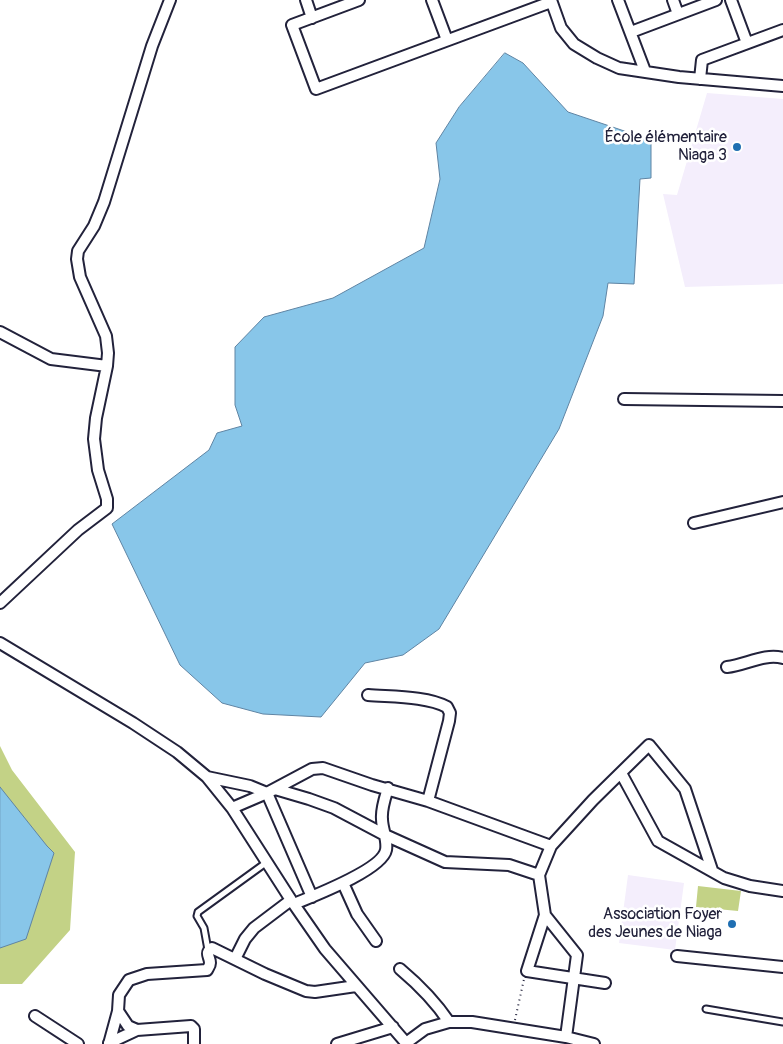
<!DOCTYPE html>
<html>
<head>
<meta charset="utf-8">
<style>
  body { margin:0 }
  canvas { display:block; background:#fff }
</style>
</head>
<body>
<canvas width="783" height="1044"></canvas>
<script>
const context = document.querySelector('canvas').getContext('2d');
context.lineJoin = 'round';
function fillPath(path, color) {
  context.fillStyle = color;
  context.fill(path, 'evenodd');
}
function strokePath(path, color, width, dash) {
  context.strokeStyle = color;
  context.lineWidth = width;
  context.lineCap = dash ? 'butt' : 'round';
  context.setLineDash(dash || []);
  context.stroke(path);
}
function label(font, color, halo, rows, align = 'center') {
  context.font = font + ' Pangolin,sans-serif';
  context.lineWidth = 5;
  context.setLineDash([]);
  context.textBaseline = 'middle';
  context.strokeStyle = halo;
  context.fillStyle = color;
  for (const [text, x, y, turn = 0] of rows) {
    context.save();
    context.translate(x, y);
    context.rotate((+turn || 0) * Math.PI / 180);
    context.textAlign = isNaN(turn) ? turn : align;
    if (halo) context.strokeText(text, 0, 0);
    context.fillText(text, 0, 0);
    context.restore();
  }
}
fillPath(new Path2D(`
  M707,93L783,99V284L685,287L663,194L677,195Z
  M628,875L684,883L675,950L619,943Z`), '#f4eefc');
fillPath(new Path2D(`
  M0,746L12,770L75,852L70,930L22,984H0Z
  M698,886L741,891L738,911L696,907Z`), '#c3d286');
const water = new Path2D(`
  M505,53L523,63L568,112L651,140V178L640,179L634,284L608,283L603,316L559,429L439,629L403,655L365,663L321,717L263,714L222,703L180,665L112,524L209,450L217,433L242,426L235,405V347L264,317L333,298L424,248L440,179L436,143L459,107Z
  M0,787L47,846L54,853L26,939L0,948Z`);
fillPath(water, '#88c6e9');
strokePath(water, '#5f84a3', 1);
const service = new Path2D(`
  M208,950L204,928L197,916L198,912L267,862
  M706,1009L783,1022`);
const minor = new Path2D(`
  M306,0L312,18
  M359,0L292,25L316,89L551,2
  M432,0L447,40
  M551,0L561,28L574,44L597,58L619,68L679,77L783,86
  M618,0L645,71
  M673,0L678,14
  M731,0L747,43
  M631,32L716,0
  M700,79L702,60L783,30
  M0,332L51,359L107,366L108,353L106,336L80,277L77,259L78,251L94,226L104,202L152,46L170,0
  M624,399L783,401
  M694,523L783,502
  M0,603L78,530L107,508V499L98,470L94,439L96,418L107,366
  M0,643L133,723L177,752L207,777L232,808L291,900L325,949L407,1044
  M727,667C746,665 764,653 783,658
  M368,695C391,697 427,696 447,707L450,713L449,721L428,801
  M621,773L658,841L724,878L750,886L783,891
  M207,777L250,786L267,793L312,897
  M275,789L309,799L334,808L385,835L445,862L509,865L539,875L545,915L577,955L566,1037
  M232,808L267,793L312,769L323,768L372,785L428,801L551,846
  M539,875L551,846L593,800L649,745L685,789L712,870
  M343,883L357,914L376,941
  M294,904C313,896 382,870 386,850C388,840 382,829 382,819C381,809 385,798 388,788
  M545,915L527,971L605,983
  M677,956L783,967
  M235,959L245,939L254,928L291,900
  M400,969C419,985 435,1001 449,1022
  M118,1011L128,1026L137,1030L191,1026L194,1029V1044
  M35,1016L78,1044
  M109,1043L137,1030
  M406,1043L425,1029L449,1022H472L566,1037L594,1044
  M109,1044L118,1011L119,995L129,980L147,974L207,970C208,968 210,966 210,963C210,956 204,953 212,948L265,974L306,991L315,992L356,986
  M337,1044L393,1027`);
strokePath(service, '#22223b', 9);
strokePath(minor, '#22223b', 14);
strokePath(new Path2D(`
  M515,1020L524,979`), '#22223b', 2, [1, 4]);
strokePath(service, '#fff', 5);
strokePath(minor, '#fff', 10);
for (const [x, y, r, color] of [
  [737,147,5,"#1f6fb2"],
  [732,924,5,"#1f6fb2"]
]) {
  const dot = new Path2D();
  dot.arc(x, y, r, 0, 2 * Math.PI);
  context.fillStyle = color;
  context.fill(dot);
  strokePath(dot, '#fff', 2);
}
label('16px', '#22223b', '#fff', [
  ["École élémentaire",727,138],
  ["Niaga 3",727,156],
  ["Association Foyer",722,915],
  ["des Jeunes de Niaga",722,933]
], 'right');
</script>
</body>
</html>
